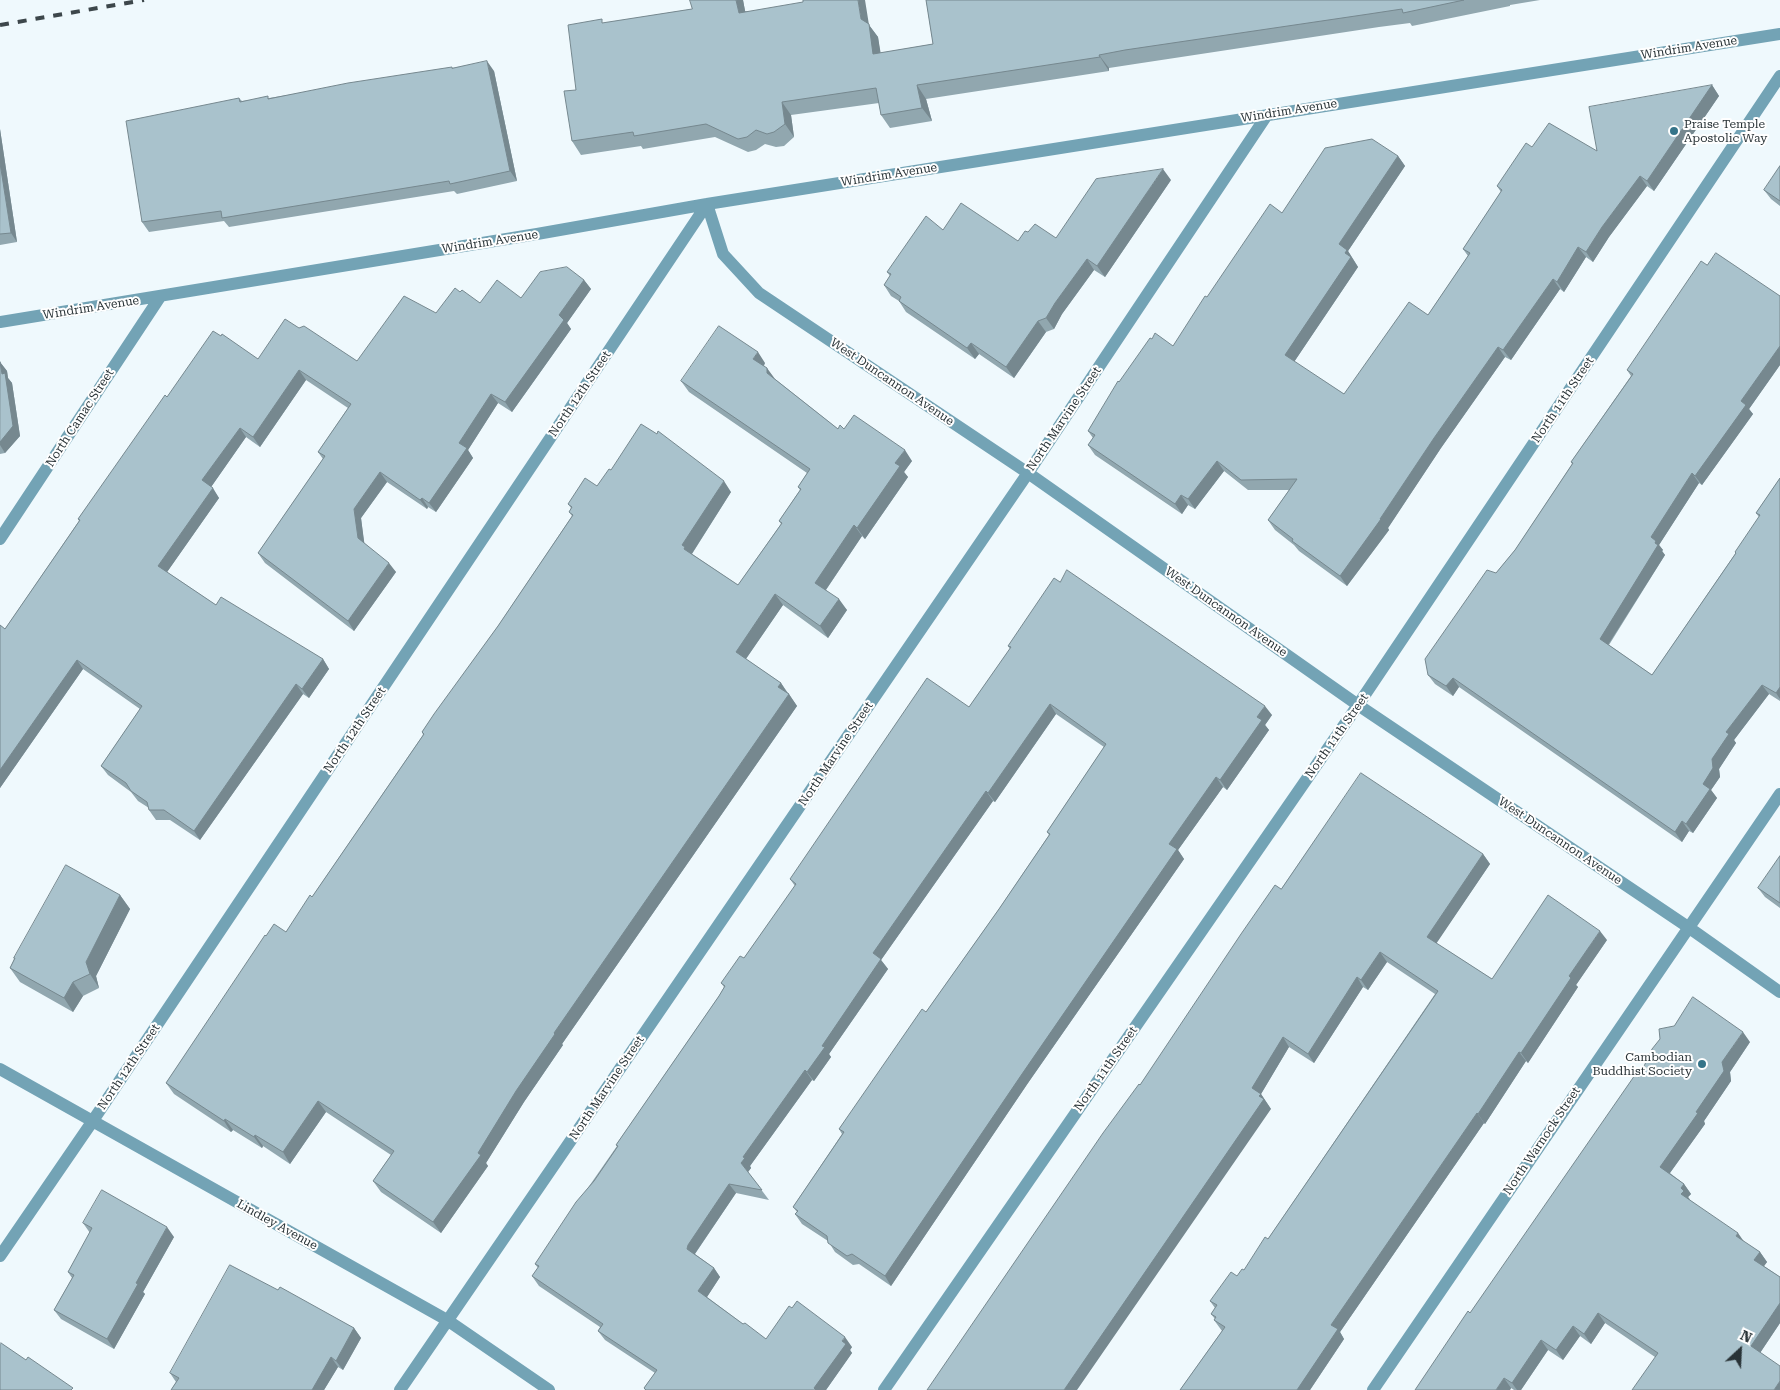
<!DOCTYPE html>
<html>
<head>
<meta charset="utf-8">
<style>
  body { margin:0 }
  #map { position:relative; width:1780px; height:1390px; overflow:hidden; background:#eff9fd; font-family:"Roboto Serif",serif }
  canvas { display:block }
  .north { position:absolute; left:1715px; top:1325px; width:50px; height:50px; -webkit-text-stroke:4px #fff; paint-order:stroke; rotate:25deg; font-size:14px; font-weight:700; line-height:20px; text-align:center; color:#293337 }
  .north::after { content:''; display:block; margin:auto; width:18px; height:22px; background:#293337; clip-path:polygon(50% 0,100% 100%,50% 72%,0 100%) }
</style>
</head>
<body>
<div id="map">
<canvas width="1780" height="1390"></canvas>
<div class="north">N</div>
</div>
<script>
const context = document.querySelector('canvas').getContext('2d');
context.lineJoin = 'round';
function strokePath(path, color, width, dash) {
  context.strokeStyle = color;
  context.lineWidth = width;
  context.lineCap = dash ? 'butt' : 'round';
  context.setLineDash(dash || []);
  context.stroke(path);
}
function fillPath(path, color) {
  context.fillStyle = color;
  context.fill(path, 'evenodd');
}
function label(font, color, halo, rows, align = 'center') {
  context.font = font + ' "Roboto Serif",serif';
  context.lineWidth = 4;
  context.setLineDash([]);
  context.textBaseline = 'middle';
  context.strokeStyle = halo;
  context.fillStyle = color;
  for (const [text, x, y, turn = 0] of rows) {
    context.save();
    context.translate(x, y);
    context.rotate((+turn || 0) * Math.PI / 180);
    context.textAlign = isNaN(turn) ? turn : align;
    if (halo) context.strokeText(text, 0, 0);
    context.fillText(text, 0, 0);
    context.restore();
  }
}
strokePath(new Path2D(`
  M707,204L723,254L759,293L1028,473L1358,705L1688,927L1780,992
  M0,322L537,234L707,204L1780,34
  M0,539L160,297
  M0,1069L447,1320L549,1390
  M0,1256L92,1122L707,204
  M400,1390L1028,473L1267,115
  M884,1390L1358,705L1780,76
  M1373,1390L1780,794`), '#73a3b5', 12);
strokePath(new Path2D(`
  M0,25L144,0`), '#3d474b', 4, [9, 9]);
fillPath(new Path2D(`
  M743,0L745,11L869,25L878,37L880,53L933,44L926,0H1540L1510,5V6L1412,26L1410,23L1379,27L1135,64L1109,68V71L926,99L932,121L890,128L881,115L879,103L791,115L794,137L784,146L776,147L765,144L756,150L748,152L715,137L643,149L641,146L581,155L572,141L576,90L604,23L692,9Z
  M453,68L494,71L517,181L457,194L454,191L229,227L224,221L149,232L142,222L239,98L242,101L269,98Z
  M1712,85L1719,96L1654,191L1647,186L1609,237L1593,262L1586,257L1564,292L1560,289L1511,360L1505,357L1441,448L1388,528L1389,530L1347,586L1299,551L1294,545L1275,530L1268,520L1289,490H1248L1224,471L1195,509L1188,505L1182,514L1095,455L1088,445L1093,438L1088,431L1119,382L1173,346L1207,297L1282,213L1398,156L1405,166L1348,251L1358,267L1294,362L1344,394L1428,315L1468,256L1463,249L1501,192L1497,186L1532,147L1597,151Z
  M0,129L17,242L0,245Z
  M1780,166V206L1771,199L1764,190Z
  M1171,180L1105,277L1094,270L1062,314L1054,329L1046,332L1014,378L979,354L975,359L906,312L899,301L891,296L884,285L890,276L887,272L943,230L1018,241L1028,232L1056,238Z
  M1707,265L1780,296V365L1749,409L1753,414L1702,485L1699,483L1659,545L1663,550L1662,551L1665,555L1609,645L1652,675L1735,554L1759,517L1756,513L1780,478V701L1769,694L1734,740L1736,743L1719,769L1720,777L1711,790L1717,798L1693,833L1689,831L1682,842L1459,687L1453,696L1435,684L1428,675L1496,573L1515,550L1572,464L1571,462L1631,376L1627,370Z
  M584,280L591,289L567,323L571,329L512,412L498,403L468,450L473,458L436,512L428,507L427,509L387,482L361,518L364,543L396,572L354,631L265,563L258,553L323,459L318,452L348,408L306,380L260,447L246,437L211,487L219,498L167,572L216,605L323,659L329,669L309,698L303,694L200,840L170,820H156L149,810V808L138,801L131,792L108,775L101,766L140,709L83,669L0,788V625L5,629L79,521L78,519L167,397L221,336L258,359L299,328L357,361L436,313L460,292L480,303L521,298Z
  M0,362L7,371L8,378L12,383L20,436L5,453L0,454Z
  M765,363L764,366L775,379L838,429H844L912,461L904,472L908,477L865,539L862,536L826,590L847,610L828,638L783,605L746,659L781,683L797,706L562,1044L563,1045L524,1102L486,1163L488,1166L441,1233L381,1192L373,1181L391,1155L326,1112L290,1164L263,1146L262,1148L233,1130L231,1132L174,1094L166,1083L266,936L286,932L312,897L423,735L422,732L498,626L572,516L569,512L571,508L568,504L597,486L611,470L731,492L692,554L738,585L781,524L779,521L800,490L798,487L807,473L689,392L681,381Z
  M1060,582L1272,715L1265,725L1269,730L1227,790L1223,787L1178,850L1184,859L1028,1083L891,1286L859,1264L853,1265L835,1252L828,1241L802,1224L795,1214L797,1212L793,1207L842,1134L839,1129L926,1012L999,909L1049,835L1047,832L1104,747L1056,714L995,802L993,801L881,960L888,969L829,1054L831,1057L814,1081L812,1080L750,1166L751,1168L748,1172L769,1200L736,1193L695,1254L714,1268L720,1277L707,1297L743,1324L766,1339L852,1347L850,1350L852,1353L826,1390H645L644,1388L655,1373L605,1340L598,1331L600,1327L539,1286L532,1276L538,1268L535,1264L617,1146L616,1145L719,996L724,987L721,983L744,958L795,886L790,879L969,707L1010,649L1008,646Z
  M1483,854L1490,864L1436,943L1492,979L1607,940L1576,985L1578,987L1528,1063L1526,1061L1485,1124L1484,1123L1340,1332L1344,1339L1310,1390H1180L1222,1331L1214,1320L1215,1319L1211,1314L1215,1308L1210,1301L1244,1270L1268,1239L1435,994L1387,962L1368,990L1363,987L1314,1063L1289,1047L1261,1094L1271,1109L1140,1085L1281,889Z
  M1780,856V908L1765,897L1758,888Z
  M120,895L130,909L96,976L99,988L83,996L73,1012L20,982L10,968L14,959V958Z
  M1750,1042L1730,1072L1731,1081L1704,1121L1705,1124L1670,1173L1684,1184L1691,1194L1688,1197L1690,1200L1744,1242L1760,1252L1767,1262L1764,1266L1780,1277V1323L1760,1353L1655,1357L1605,1323L1591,1344L1580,1336L1563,1360L1548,1350L1521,1390H1514L1511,1388L1510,1390L1470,1313L1639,1077Z
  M83,1223L174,1237L143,1292L145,1294L114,1349L61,1319L54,1310L72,1278L68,1272L90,1233Z
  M278,1290L354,1328L361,1338L343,1370L338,1367L324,1390H171L176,1382L170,1373Z`), '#91a7af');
fillPath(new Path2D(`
  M736,0H743L748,26L739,13Z
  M858,0H865L869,25L878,37L883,67L873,54L861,19Z
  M1099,55L1109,68V71L1100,57Z
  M487,61L494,71L517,181L510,171Z
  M917,85L926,99L932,121L922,108Z
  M1712,85L1719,96L1654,191L1647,181Z
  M782,102L791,115L794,137L785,124Z
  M0,129L17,242L11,233L0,163Z
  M1398,156L1405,166L1348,251L1358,267L1292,365L1285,355L1339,244Z
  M1163,169L1171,180L1105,277L1097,266Z
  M1640,176L1647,186L1609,237L1593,262L1586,252L1602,227Z
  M1578,247L1586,257L1564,292L1557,282Z
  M1087,259L1094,270L1062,314L1054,329L1046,318L1055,303Z
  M1553,279L1560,289L1511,360L1503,350Z
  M584,280L591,289L567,323L571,329L512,412L505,402L559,315Z
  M1038,321L1046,332L1014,378L1006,367Z
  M971,343L979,354L975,359L967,348Z
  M1780,346V365L1749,409L1753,414L1702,485L1695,476L1741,401Z
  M1498,347L1505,357L1441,448L1388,528L1389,530L1347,586L1340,576L1380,519L1434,438Z
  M758,352L765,363L761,370L753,359Z
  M0,362L7,371L8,378L12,383L20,436L5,453L0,445L2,374Z
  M767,368L775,379L767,373Z
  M299,370L306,380L260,447L253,437Z
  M491,394L498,403L468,450L473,458L436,512L429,503L459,443Z
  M240,428L246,437L209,490L202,480Z
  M905,450L912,461L904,472L908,477L865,539L857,528L895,463Z
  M1217,461L1224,471L1195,509L1188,499Z
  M380,472L387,482L361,518L365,548L358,538L354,509Z
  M1692,473L1699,483L1659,545L1663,550L1662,551L1665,555L1606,648L1600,639L1651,537Z
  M724,481L731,492L691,555L684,549L682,545Z
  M213,488L219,498L165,575L158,566Z
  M1181,495L1188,505L1182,514L1175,504Z
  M422,498L428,507L427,509L420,500Z
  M854,525L862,536L823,594L815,583Z
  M389,563L396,572L354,631L348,621Z
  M775,594L783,605L743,663L736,652Z
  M839,599L847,610L828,638L820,626Z
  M323,659L329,669L309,698L302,689Z
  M77,660L83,669L0,788V770Z
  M1453,678L1459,687L1453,696L1446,686Z
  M781,683L788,694L778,687Z
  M296,684L303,694L200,840L194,831Z
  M1762,685L1769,694L1734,740L1736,743L1719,769L1720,777L1711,790L1717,798L1693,833L1686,824L1703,784L1712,759L1726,732Z
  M1780,687V699L1776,693Z
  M789,694L797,706L562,1044L563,1045L524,1102L486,1163L488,1166L441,1233L433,1222L516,1091L554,1033Z
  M1050,704L1056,714L995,802L988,793Z
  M1265,706L1272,715L1265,725L1269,730L1227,790L1220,780L1257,717Z
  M1216,777L1223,787L1178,850L1184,859L1028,1083L891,1286L885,1276L1169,844Z
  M986,791L993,801L881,960L888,969L829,1054L831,1057L814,1081L807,1072L873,953Z
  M1682,821L1689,831L1682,842L1675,832Z
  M1483,854L1490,864L1434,947L1427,937Z
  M120,895L130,909L96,976L99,988L90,974L86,962Z
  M1600,931L1607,940L1576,985L1578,987L1528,1063L1521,1053L1569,976Z
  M1380,952L1387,962L1368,990L1361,980Z
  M1357,977L1363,987L1314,1063L1308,1054Z
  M73,982L83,996L73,1012L64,998Z
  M1743,1032L1750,1042L1730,1072L1731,1081L1704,1121L1705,1124L1667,1177L1660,1167L1696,1112L1722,1062Z
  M1283,1037L1289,1047L1261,1094L1271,1109L1077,1390H1064Z
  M1519,1052L1526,1061L1485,1124L1478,1114Z
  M805,1070L812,1080L750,1166L751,1168L748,1172L741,1163L743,1157Z
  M318,1101L326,1112L290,1164L283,1152Z
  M1477,1113L1484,1123L1340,1332L1344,1339L1310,1390H1297L1331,1325Z
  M225,1119L233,1130L231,1132L224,1121Z
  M255,1135L263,1146L262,1148L254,1137Z
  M729,1184L736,1193L694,1255L687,1249L688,1245Z
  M1684,1184L1691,1194L1688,1197L1691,1201L1681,1194V1188Z
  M167,1227L174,1237L143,1292L145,1294L114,1349L107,1339L136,1283Z
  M1738,1233L1745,1243L1736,1236Z
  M1760,1252L1767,1262L1761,1270L1754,1260Z
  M714,1268L720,1277L705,1300L698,1291Z
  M1780,1303V1323L1758,1356L1751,1346Z
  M1598,1313L1605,1323L1591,1344L1584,1334Z
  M1573,1326L1580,1336L1563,1360L1556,1350Z
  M354,1328L361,1338L343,1370L336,1361Z
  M845,1337L852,1347L850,1350L852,1353L826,1390H815L814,1388Z
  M1541,1340L1548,1350L1521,1390H1517L1512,1383Z
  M331,1357L338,1367L324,1390H312Z
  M1504,1378L1511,1388L1510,1390H1496Z
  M1780,1381V1390H1774Z`), '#76888f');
const building = new Path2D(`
  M690,0H736L739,13L803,2V0H858L861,19L869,24L873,54L933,44L926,0H1464L1403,13L1402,9L1369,14L1125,50L1099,55L1100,57L917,85L922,108L881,115L876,88L782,102L785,124L774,132L767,134L756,130L747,137L738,139L706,124L634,136L633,132L572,141L564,91L576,90L568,25L602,19V23L692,9Z
  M487,61L510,171L450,184L449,181L222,218L221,211L142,222L126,121L239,98L240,102L268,96V99L348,83L452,67V68Z
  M1712,85L1647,181L1640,176L1602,227L1586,252L1578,247L1557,282L1553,279L1503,350L1498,347L1434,438L1380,519H1381L1340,576L1292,541L1293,539L1268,520L1297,479L1241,480L1217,461L1188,499L1181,495L1175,504L1088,445L1095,435L1088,431L1118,381L1119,382L1150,338L1152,339L1155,333L1173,346L1205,296L1207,297L1270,204L1282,213L1325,148L1372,139L1398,156L1339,244L1347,250L1345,253L1351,257L1285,355L1344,394L1409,302L1428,315L1470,253L1463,249L1502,190L1497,186L1526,143L1532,147L1549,123L1597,151L1589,107Z
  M0,163L11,233L0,234Z
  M1780,166V201L1764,190Z
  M1163,169L1097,266L1087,259L1055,303L1046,318L1038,321L1006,367L971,343L967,348L899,301L901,297L884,285L891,274L887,272L926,216L943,230L961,203L1018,241L1025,231L1028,232L1035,224L1056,238L1096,179Z
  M1716,253L1780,296V346L1741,401L1746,405L1695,476L1692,473L1651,537L1656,541L1655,543L1658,545L1600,639L1652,675L1736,553L1735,552L1760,515L1756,513L1780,478V687L1776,693L1762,685L1726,732L1729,734L1712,759L1713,768L1703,784L1710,789L1686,824L1682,821L1675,832L1453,678L1446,686L1428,675L1425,659L1487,570L1496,573L1515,550L1573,463L1571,462L1633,374L1627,370L1701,261L1707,265Z
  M567,267L584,280L559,315L564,320L505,402L491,394L459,443L467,448L429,503L422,498L420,500L380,472L354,509L358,538L389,563L348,621L258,553L325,456L318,452L351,404L299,370L253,437L240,428L202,480L213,488L158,566L216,605L221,597L323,659L302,689L296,684L194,831L164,810H149L147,802L131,791L126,783L101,766L142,706L77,660L0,770V625L5,629L80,520L78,519L165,395L167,397L213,331L221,336L222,334L258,359L285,319L299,328L304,326L357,361L404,296L436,313L455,288L460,292L462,290L480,303L497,280L521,298L540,272Z
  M719,326L758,352L753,359L767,368V373L838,429L840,425L844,429L854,415L905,450L895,463L900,466L857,528L854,525L815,583L839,599L820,626L775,594L736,652L781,683L778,687L789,694L554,1033L555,1034L516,1091L478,1153L481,1155L433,1222L373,1181L394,1151L318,1101L283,1152L255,1135L254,1137L225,1119L224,1121L166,1083L265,935L266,936L274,924L286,932L310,895L312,897L424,734L422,732L434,714L498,626L573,515L569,512L572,507L568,504L585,478L597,486L609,469L611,470L641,424L657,434L658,431L724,481L682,545L685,547L684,549L738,585L782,523L779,521L801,489L798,487L810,469L681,381Z
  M0,362L2,374L5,373L13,426L0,442Z
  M1067,570L1265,706L1257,717L1262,720L1220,780L1216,777L1169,844L1177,849L1022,1074L885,1276L852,1254L847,1256L828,1243L827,1236L795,1214L798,1211L793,1207L844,1132L839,1129L922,1009L926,1012L999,909L1050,834L1047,832L1106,744L1050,704L988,793L986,791L873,953L881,959L822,1046L825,1047L807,1072L805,1070L743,1157L745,1158L741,1163L762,1190L729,1184L688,1245L687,1249L714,1268L698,1291L743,1324L745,1323L766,1339L789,1306L792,1308L797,1301L845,1337L842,1341L846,1344L814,1388L816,1390H646L644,1388L657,1370L598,1331L603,1324L532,1276L539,1266L535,1264L576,1202L594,1181L618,1146L616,1145L719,996L725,986L721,983L740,956L744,958L796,884L790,879L927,678L969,707L1011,647L1008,646L1054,578L1060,582Z
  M1361,773L1483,854L1427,937L1492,979L1548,895L1600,931L1569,976L1571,978L1521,1053L1519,1052L1478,1114L1477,1113L1331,1325L1338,1329L1297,1390H1180L1225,1327L1214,1320L1216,1317L1211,1314L1217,1305L1210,1301L1231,1272L1237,1276L1242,1269L1244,1270L1265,1237L1268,1239L1438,991L1380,952L1361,980L1357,977L1308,1054L1283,1037L1252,1088L1261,1094L1259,1096L1264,1099L1064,1390H927L1103,1133L1139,1084L1140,1085L1241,934L1275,885L1281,889Z
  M1780,856V903L1758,888Z
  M66,865L120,895L86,962L90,974L73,982L64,998L10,968L15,958H14Z
  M1693,997L1743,1032L1722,1062L1724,1071L1696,1112L1698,1113L1660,1167L1684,1184L1681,1188L1684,1191L1681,1194L1738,1233L1736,1236L1760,1252L1754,1260L1780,1277V1303L1751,1346L1780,1366V1381L1774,1390H1632L1658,1353L1598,1313L1584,1334L1573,1326L1556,1350L1541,1340L1512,1383L1504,1378L1496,1390H1415L1468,1311L1470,1313L1635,1075L1639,1077L1652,1049L1660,1039L1659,1029L1674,1026Z
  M102,1190L167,1227L136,1283L138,1284L107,1339L54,1310L74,1275L68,1272L92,1228L83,1223Z
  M230,1265L278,1290L280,1287L354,1328L336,1361L331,1357L312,1390H171L179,1378L170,1373Z
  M1,1343L26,1360L28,1357L73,1388L71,1390H0V1344Z`);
fillPath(building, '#a9c2cc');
strokePath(building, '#76888f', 1);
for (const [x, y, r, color] of [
  [1674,131,5,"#357489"],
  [1702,1064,5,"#357489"]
]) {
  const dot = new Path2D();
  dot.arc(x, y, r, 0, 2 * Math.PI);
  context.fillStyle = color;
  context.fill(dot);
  strokePath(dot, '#fff', 2);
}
label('12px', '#293337', '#fff', [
  ["Windrim Avenue",1689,48,-9],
  ["Windrim Avenue",1289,111,-9],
  ["Windrim Avenue",889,175,-9],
  ["Windrim Avenue",490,242,-9],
  ["Windrim Avenue",91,308,-9],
  ["West Duncannon Avenue",892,382,34],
  ["North 12th Street",580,394,-56],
  ["North 11th Street",1563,400,-56],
  ["North Camac Street",80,418,-57],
  ["North Marvine Street",1064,419,-56],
  ["West Duncannon Avenue",1226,612,35],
  ["North 12th Street",355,730,-56],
  ["North 11th Street",1337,736,-55],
  ["North Marvine Street",836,754,-56],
  ["West Duncannon Avenue",1560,841,34],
  ["North 12th Street",129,1067,-56],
  ["North 11th Street",1106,1069,-55],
  ["North Marvine Street",607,1088,-56],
  ["North Warnock Street",1542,1141,-56],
  ["Lindley Avenue",277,1225,29]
]);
label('12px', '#293337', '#fff', [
  ["Praise Temple",1684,124],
  ["Apostolic Way",1684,138],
  ["Cambodian",1692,1057,"right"],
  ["Buddhist Society",1692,1071,"right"]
], 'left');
</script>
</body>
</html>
